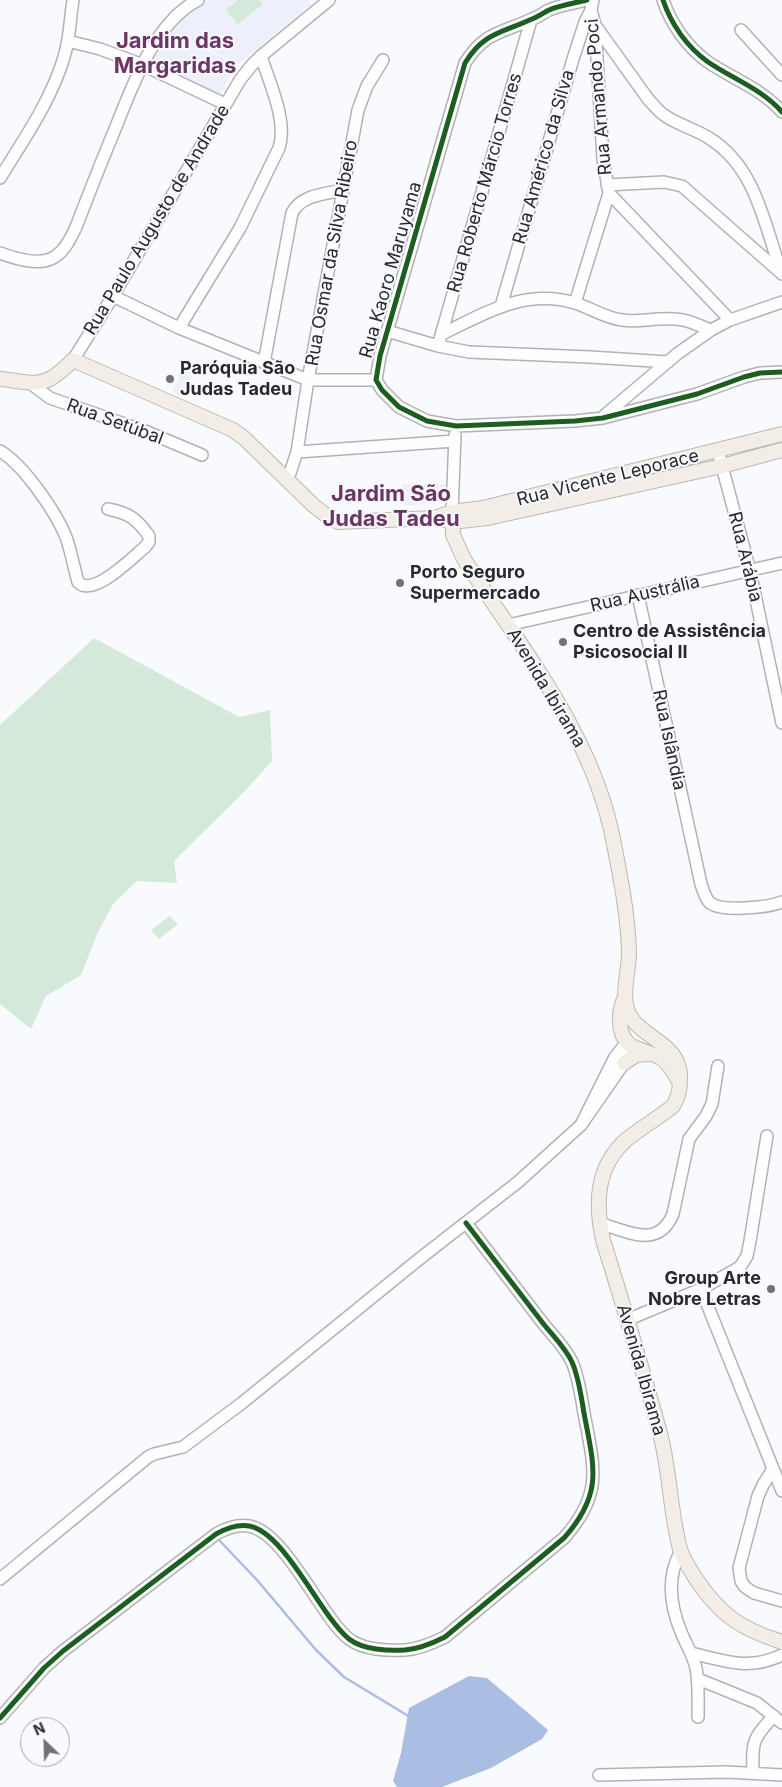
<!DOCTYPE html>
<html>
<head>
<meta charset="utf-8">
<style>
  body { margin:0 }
  #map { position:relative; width:782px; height:1787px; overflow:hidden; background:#f9fafe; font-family:Inter,sans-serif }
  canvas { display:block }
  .north { position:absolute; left:20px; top:1717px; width:50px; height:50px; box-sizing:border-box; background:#f8f9ff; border:1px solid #a5a6ab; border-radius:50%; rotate:336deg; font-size:14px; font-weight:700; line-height:20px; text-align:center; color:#28292c }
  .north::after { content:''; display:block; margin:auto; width:18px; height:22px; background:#717276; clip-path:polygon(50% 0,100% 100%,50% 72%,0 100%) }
</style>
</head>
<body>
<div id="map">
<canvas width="782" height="1787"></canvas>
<div class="north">N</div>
</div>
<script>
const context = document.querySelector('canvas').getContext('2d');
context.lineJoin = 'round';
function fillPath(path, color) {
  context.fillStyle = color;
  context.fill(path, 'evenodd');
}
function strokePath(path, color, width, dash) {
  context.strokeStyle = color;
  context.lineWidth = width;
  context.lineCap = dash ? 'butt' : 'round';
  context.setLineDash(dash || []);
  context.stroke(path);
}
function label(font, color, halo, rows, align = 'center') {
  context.font = font + ' Inter,sans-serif';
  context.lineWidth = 4;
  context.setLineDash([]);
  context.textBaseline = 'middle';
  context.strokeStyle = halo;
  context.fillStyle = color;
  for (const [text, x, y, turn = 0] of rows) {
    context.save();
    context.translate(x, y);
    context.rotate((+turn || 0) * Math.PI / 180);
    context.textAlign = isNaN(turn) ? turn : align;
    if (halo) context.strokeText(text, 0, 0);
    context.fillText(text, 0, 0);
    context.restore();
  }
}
fillPath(new Path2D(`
  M208,0H309L310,5L240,63L168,33L189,13Z
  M169,35L237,63L220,96L154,65V59Z
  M182,368L194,373L182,397L173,392Z
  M402,484H448L449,499L434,503L404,506Z`), '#edeffb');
fillPath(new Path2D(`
  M238,0H260L263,4L238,24L226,10Z
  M94,638L239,717L270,710L272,761L243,793L174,861L177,883L137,881L113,904L97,934L81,975L46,996L31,1029L0,1004V725Z
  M170,916L178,924L159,939L151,930Z`), '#d4e9da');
fillPath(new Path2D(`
  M469,1676L487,1678L548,1730L542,1739L491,1768L442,1787H397L393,1781L401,1753L409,1708Z`), '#aabee3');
strokePath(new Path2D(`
  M219,1540L257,1580L316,1650L344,1677L410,1717`), '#aabee3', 2.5);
const minor = new Path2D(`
  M587,0C575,3 561,5 549,10C543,13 538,17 532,19C502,33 484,32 465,63L380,356L376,380L382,390L399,407L427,421L456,426L575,421L603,418L697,394L744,377L760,373L782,372
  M593,0L591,10L595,25L603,159L609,193L730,320
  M663,0C671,24 687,47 708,62C733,79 762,89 782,112
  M595,25L648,99C653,104 658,111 664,115C678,125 695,129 709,138C757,168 764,225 782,274
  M741,30L782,75
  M68,41L100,49L143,65L225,104
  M0,178C24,139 51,101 64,57C70,38 70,19 73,0
  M607,185L664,182L682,186L780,272
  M0,253C16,259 41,267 56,256C66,249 71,237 76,227C88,196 100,165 113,134C131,90 153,23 198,0
  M113,296L179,328L308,380H376
  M575,303L609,193
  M501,306L573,59L585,22L591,10
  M179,328L240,228L279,148C288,121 269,82 261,56
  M387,331L438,346L469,352L590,357L668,362
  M442,334C485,313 525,288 575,303C591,308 605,318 622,320C639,323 657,317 675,319C688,319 699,326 711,330L730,320L782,302
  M438,346L531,20
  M73,360L113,296L240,80L251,66L261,56L329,0
  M264,363L292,213C301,195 324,194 343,190
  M30,383L50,398L145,431L202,455
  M605,415L677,354L711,330
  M0,451C23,464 56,512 66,537C71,551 74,568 78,582C93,598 132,558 145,547L149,542V536C137,519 129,513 108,509
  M718,451L750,571L782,723
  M297,452L455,441
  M288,479L297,452L308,380L358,110L367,86L383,60
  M452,512L455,435
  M638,595L701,884C703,890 705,897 709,902C720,913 768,907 782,902
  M508,625L782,563
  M599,1223C627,1231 658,1250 673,1214L689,1139L706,1116L712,1104L718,1066
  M701,1289L782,1491
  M627,1320L701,1289L740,1267L747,1256L750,1241L767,1136
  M773,1469L763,1485L758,1496L739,1568L741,1581L745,1587L754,1593L782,1601
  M681,1551C666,1577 670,1605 681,1632C686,1644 693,1655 696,1668C699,1684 698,1701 698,1717
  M0,1579L148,1457L154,1454L183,1447L242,1403L418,1260L518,1182L581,1125L624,1063L630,1055L631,1045L623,1047L615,1057L581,1125
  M691,1653C726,1661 748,1671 782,1655
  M698,1679L757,1703L782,1723
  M0,1718L44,1668L63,1651L216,1534C225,1529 238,1524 249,1526C285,1532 321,1617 349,1639C363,1650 389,1651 405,1650C419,1649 433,1643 445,1637L564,1538C604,1493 594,1467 584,1413C581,1396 579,1378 572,1362C565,1347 552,1335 542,1322C517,1289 491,1256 466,1223
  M753,1773C752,1742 752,1739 774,1716
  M599,1775L726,1772L782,1775`);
const major = new Path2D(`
  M0,379C39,383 43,390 73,360L233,430L244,438L313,505L331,519L338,522L434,518L452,512L483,508L782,434
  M452,512L453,535L464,559C522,650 594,735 614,844C621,880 628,916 629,952C629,970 622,991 627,1009C637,1040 683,1040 680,1081C680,1090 678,1098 673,1106C658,1118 641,1128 626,1140C596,1167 595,1203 603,1240C623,1304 642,1368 660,1433C670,1471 670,1511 680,1549C683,1559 690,1569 696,1579C720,1615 741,1629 782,1642
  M444,520L460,521L488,518L722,466L782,450
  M624,999C618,1013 617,1037 632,1046C641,1051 652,1053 661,1058C669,1063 674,1073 678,1080
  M624,1063L636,1055L649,1054`);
strokePath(minor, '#b2b2b6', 14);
strokePath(major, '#bfb8ad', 16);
strokePath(minor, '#fefeff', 11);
strokePath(major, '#f2eee7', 14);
strokePath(new Path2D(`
  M587,0C575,3 561,5 549,10C543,13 538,17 532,19C502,33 484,32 465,63L380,356L376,380L382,390L399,407L427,421L456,426L575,421L603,418L697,394L744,377L760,373L782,372
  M663,0C671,24 687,47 708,62C733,79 762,89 782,112
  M0,1718L44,1668L63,1651L216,1534C225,1529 238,1524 249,1526C285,1532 321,1617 349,1639C363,1650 389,1651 405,1650C419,1649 433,1643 445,1637L564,1538C604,1493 594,1467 584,1413C581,1396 579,1378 572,1362C565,1347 552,1335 542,1322C517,1289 491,1256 466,1223`), '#1b5e20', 5);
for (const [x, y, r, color] of [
  [170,379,5,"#717276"],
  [400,583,5,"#717276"],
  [563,642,5,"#717276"],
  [771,1289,5,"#717276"]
]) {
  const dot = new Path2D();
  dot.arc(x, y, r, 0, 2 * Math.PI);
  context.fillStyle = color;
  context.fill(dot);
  strokePath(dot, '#f8f9ff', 2);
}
label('18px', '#28292c', '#f8f9ff', [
  ["Rua Armando Poci",599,97,-95],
  ["Rua Américo da Silva",544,157,-74],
  ["Rua Roberto Márcio Torres",485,183,-74],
  ["Rua Paulo Augusto de Andrade",157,220,-59],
  ["Rua Osmar da Silva Ribeiro",332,253,-80],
  ["Rua Kaoro Maruyama",391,270,-74],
  ["Rua Setúbal",115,422,20],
  ["Rua Vicente Leporace",608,478,-14],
  ["Rua Arábia",745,557,76],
  ["Rua Austrália",645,594,-13],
  ["Avenida Ibirama",546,688,59],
  ["Rua Islândia",669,740,78],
  ["Avenida Ibirama",641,1370,74]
]);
label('bold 18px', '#28292c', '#f8f9ff', [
  ["Paróquia São",180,369],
  ["Judas Tadeu",180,390],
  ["Porto Seguro",410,573],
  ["Supermercado",410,594],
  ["Centro de Assistência",573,632],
  ["Psicosocial II",573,653],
  ["Group Arte",761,1279,"right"],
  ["Nobre Letras",761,1300,"right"]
], 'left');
label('bold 22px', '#6b3564', '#f8f9ff', [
  ["Jardim das",175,41],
  ["Margaridas",175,66],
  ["Jardim São",391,494],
  ["Judas Tadeu",391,519]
]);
</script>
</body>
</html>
